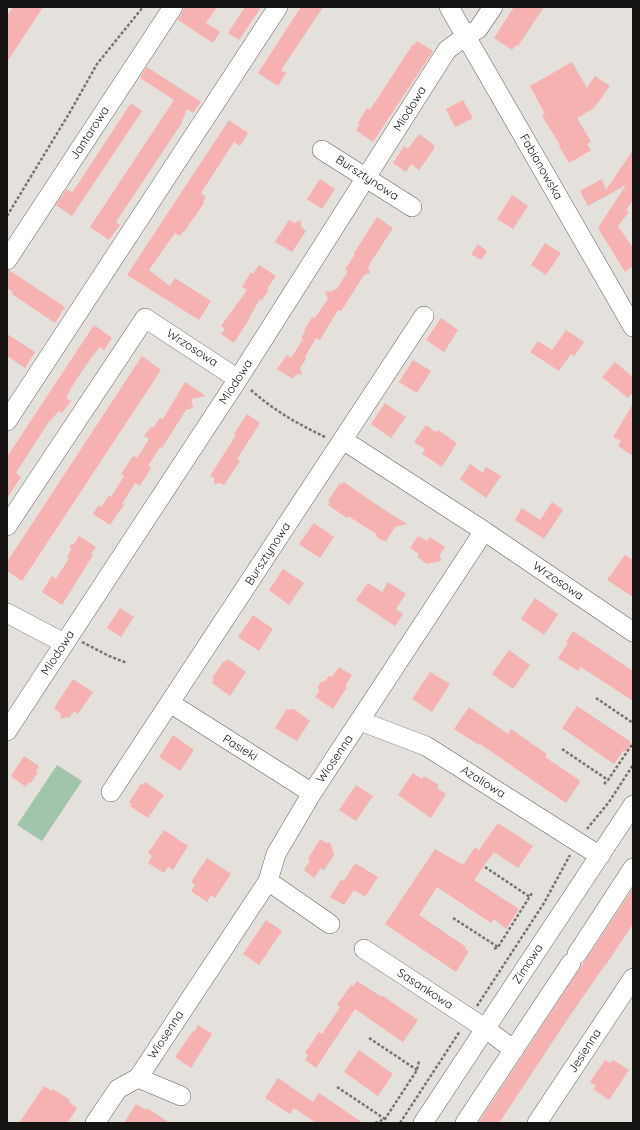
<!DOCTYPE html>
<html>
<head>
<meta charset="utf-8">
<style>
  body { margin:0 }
  #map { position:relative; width:640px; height:1130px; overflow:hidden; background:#e4e0db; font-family:Quicksand,sans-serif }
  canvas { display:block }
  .frame { position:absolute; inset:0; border:8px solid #151413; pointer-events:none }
</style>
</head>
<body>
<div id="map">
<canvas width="640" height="1130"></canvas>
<div class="frame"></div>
</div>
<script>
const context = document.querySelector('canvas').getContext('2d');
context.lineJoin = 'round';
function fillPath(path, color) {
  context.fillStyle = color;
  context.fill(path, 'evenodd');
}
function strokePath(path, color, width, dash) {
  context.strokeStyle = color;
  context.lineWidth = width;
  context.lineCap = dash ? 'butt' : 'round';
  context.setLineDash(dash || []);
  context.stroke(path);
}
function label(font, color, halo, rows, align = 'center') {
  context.font = font + ' Quicksand,sans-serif';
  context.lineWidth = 3;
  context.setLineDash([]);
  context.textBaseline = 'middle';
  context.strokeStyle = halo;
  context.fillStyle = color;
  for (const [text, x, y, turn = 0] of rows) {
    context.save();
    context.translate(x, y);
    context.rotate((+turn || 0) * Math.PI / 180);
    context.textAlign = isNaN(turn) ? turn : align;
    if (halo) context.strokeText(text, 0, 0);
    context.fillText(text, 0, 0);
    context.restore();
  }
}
fillPath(new Path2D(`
  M57,765L82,781L42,841L17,825Z`), '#a0c5aa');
fillPath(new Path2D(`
  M13,7H43L7,62V16Z
  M184,7H217L206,23L220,32L213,43L178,20L182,13Z
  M245,7H261L239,40L228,33Z
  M301,7H323L281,70L286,73L278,86L258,73Z
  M514,7H544L518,46L516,45L512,50L494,38Z
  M417,41L433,51L373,142L356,130L360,124L358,123L367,108L370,110L413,44L414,45Z
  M572,62L587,88L595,76L610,86L594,108L577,118L591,142L587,144L591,150L569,163L559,146L560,145L542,116L545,114L530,86Z
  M147,67L201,102L193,113L187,109L181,124L116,222L120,225L109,240L90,227L174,100L140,78Z
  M463,100L473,118L455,127L446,109Z
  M131,103L142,111L72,216L56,205L67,189L72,193Z
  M229,120L248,133L240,146L234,142L201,193L206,197L203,202L204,203L184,232L183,231L180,236L175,233L149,270L170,286L175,278L211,301L199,320L127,275Z
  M419,134L434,145V149L419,170L411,164L406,172L393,163L404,146L408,149Z
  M633,150V200L626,210L629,212L618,226L633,248V266L625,272L598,228L626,185L588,206L580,191L602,179L606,190Z
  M320,179L335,189L322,209L307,199Z
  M512,195L528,206L513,229L497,219Z
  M377,217L393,228L371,262L368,268L370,273L364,275L341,311L338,310L320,340L316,338L305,357L306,359L300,368L302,374L295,375L293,379L277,369L287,355L291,358L303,339L301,338L305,331H304L312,317L314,319L328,299L325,291L332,292L334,289L336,290L348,271L345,270L355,254L354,253Z
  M289,220L294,223L301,220V227L306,231L292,252L275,242Z
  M545,243L561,253L546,275L531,265Z
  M478,244L487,251L481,260L471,254Z
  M259,265L276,276L267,289L269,290L262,300L260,299L249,318H250L234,343L221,334L225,329L221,326L247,290L242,287L251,272L253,274Z
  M9,270L65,307L55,323L12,294L13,292L7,288V271Z
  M441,318L458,330L444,352L426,340Z
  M94,325L112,338L104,350L100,347L91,358L74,383L66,398L71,401L62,413L59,411L48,423L16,473L21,477L7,498V457Z
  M566,330L584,342L574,356L571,354L559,371L530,352L538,341L552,350Z
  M7,334L35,352L25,368L7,356Z
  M142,356L161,370L22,581L7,571V562Z
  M413,360L431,371L417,393L399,382Z
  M615,362L633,377V392L628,398L602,377Z
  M185,382L206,396L191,399L193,408L186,410L162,448L160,447L148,466L151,468L140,486L135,483L122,504L124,505L110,525L93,514L99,505L101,507L109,495L111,497L124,476L121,474L133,456L137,458L149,439L144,436L151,427L153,428L160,418L163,419Z
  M385,403L406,417L391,438L371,424Z
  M633,404V456L618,446L621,441L613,437Z
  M247,414L260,423L237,459L240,461L224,485L220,483L214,484V478L210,476L236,435L234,434Z
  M426,425L436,432L438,430L457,443L442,467L422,454L425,449L414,442Z
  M470,464L483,473L486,467L501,476L486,498L460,479Z
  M344,482L383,509L407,524L395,527L386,541L381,540L377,537L375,533L348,516L347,518L328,505L330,503L328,501L340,483L342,484Z
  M552,502L563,510L544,539L515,520L522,508L540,520Z
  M314,523L334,537L320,558L299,544Z
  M79,536L96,547L91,554L93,555L62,605L42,592L52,576L56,579L69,558L67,557L71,550L70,545L74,544Z
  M418,536L427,541L430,537L445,547L440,555L441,561L427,564L417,557L419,554L410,548Z
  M625,555L633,560V597L607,580Z
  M283,569L304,583L289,605L269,590Z
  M388,582L406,594L396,609L403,614L395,626L356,600L368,583L382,592Z
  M535,598L558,614L544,635L521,619Z
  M120,608L134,617L121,637L107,628Z
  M253,615L273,629L259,651L238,637Z
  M573,631L633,671V701L581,667L578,671L558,658L568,643L566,642Z
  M509,650L530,665L513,689L492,674Z
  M228,659L246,672L230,696L212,683L214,679L212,678L224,661L226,662Z
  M339,667L352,675L345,686L347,687L333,709L315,697L319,692L318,687L321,682L326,680L329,676L332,677Z
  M430,672L450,684L432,712L412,699Z
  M73,679L93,692L78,714L74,711L69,718L67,717L61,719L60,713L54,708Z
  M577,706L631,742L625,752L624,750L614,764L562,728Z
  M469,707L508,734L511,729L547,754L545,757L579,780L580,782L566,803L480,744L479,745L454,729Z
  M294,709L310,721L297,741L275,728L286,710Z
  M173,735L194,750L180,771L159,757Z
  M24,756L39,766L36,771L38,772L31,783L29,782L26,787L11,776Z
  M413,773L422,779L424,776L439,785L437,788L446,794L431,818L398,795Z
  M145,782L164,795L148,818L130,806L131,803L129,802L141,784L143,785Z
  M356,785L373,796L356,821L339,810Z
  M498,823L533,846L518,868L494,852L474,880L519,909L506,929L494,919L491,923L437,887L419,915L466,947L465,949L469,951L456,972L385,924L435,849L463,865L475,847L479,850Z
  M164,830L188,846L173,870L168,867L164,873L148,863L152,856L148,853Z
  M320,839L326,843L330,842L334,855L324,870L321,868L314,878L304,870L310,860L308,859Z
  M207,858L231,874L215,898L211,895L207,902L191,891L195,885L191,882Z
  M355,863L378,877L365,897L354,890L344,905L330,897L341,880L344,881Z
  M633,888V924L605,966V965L569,1017L499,1123H478Z
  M266,920L282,931L259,965L243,954Z
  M357,981L382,997L383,996L418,1020L403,1042L355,1009L316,1068L305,1060L308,1055L305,1053L319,1032L322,1034L337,1012L340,1007L337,1005L351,985L353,986Z
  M198,1025L212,1034L191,1068L175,1057L193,1031L194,1032Z
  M359,1050L393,1074L378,1096L344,1072Z
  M605,1060L610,1063L613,1060L629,1070L609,1100L593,1089L596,1086L590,1082Z
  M278,1078L313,1102L319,1093L363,1123H316L294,1108L290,1114L265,1098Z
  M44,1086L52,1091L53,1089L70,1100L69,1102L77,1108L67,1123H19Z
  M136,1104L146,1110L147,1108L170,1123H124Z`), '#f5b2b1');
const minor = new Path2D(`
  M449,7L633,327
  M322,150L412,207
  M7,260L173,7
  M7,421L278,7
  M343,440L484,531L633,632
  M7,526L145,318L238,379
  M7,613L64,643
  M170,703L312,793
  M360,721L426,746L600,856
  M7,731L238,379L447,50L459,41L478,29L493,7
  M111,792L424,316
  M268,881L330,924
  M364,949L486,1029L514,1050
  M577,954L633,868
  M138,1078L181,1096
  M95,1123L118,1089L138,1078L268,881L276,854L312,793L484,531
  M423,1123L633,805
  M465,1123L571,963
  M537,1123L633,978`);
strokePath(minor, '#635f5c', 20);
strokePath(new Path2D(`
  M7,216L70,112L97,64L143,7
  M251,390C273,410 298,424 325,437
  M82,642L109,656L127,663
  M596,698L633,723
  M562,749L608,780
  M604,784L608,780L633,743
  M587,829L609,802L633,765
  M485,867L530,897
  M453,918L498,947
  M494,949L498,947L532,893
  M477,1006L544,903L570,855
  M369,1038L417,1070
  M337,1087L385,1119
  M375,1123L385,1119L417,1070L419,1061
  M400,1123L460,1031`), '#777472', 2.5, [3, 2]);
strokePath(minor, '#fff', 19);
label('12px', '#151413', '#fff', [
  ["Miodowa",410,109,-58],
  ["Jantarowa",90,133,-57],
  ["Fabianowska",541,167,60],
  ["Bursztynowa",367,178,33],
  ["Wrzosowa",192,348,33],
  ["Miodowa",236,382,-57],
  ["Bursztynowa",268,554,-57],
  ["Wrzosowa",558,581,34],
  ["Miodowa",58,653,-57],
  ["Pasieki",240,748,32],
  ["Wiosenna",335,759,-56],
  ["Azaliowa",483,782,32],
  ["Zimowa",528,964,-57],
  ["Sasankowa",425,989,33],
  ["Wiosenna",166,1035,-57],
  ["Jesienna",585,1051,-57]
]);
</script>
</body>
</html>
